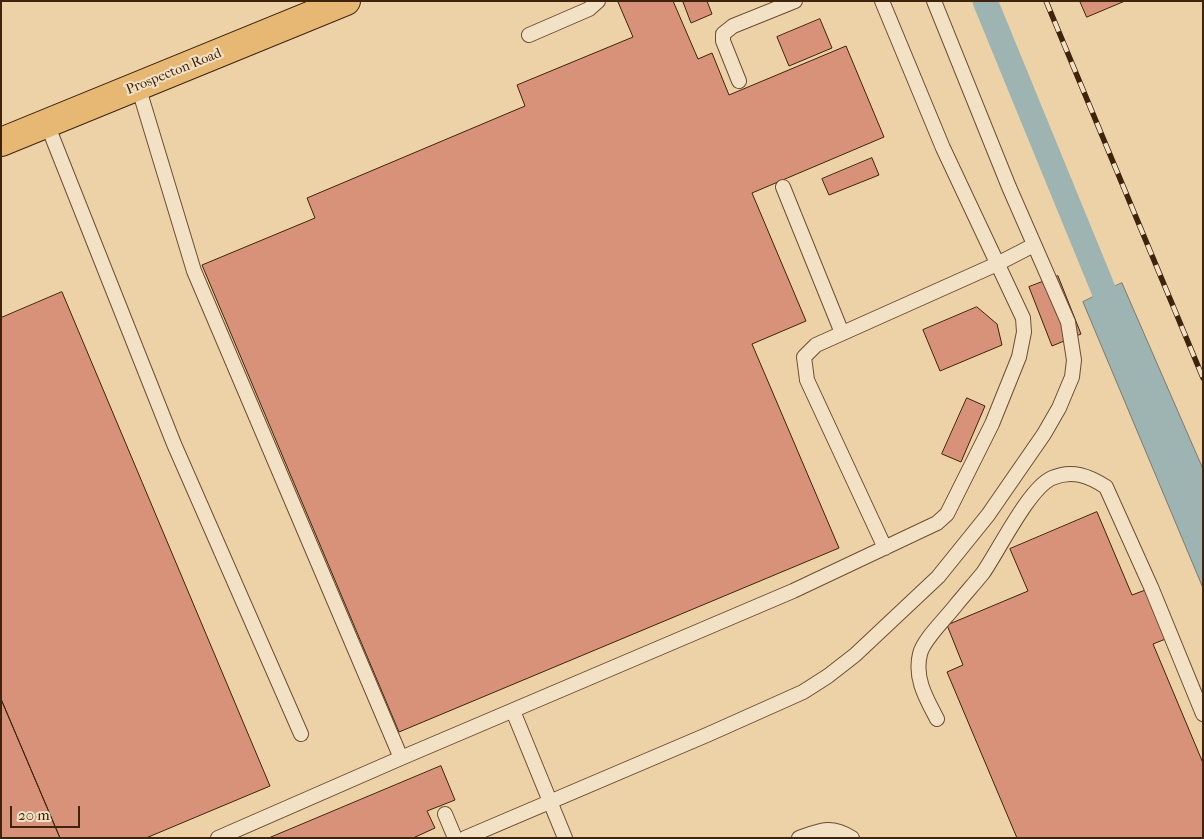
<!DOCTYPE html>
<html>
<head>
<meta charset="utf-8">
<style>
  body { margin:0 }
  #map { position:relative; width:1204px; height:839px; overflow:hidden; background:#edd1a7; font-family:"IM FELL French Canon",serif }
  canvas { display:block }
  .frame { position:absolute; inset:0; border:2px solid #3e240c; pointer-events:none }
  .scale { position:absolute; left:10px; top:806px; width:70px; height:22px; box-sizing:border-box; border:2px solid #3e240c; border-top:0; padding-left:6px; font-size:15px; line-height:18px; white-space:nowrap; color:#3e240c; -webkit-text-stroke:4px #f3e1c6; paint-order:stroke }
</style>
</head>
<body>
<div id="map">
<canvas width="1204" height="839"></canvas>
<div class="frame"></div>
<div class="scale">20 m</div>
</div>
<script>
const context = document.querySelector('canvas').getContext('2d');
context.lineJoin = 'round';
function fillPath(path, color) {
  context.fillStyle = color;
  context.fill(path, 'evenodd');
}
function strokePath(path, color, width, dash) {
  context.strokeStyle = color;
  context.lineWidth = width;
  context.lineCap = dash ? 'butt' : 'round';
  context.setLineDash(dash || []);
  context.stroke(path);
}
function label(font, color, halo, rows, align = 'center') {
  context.font = font + ' "IM FELL French Canon",serif';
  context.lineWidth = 4;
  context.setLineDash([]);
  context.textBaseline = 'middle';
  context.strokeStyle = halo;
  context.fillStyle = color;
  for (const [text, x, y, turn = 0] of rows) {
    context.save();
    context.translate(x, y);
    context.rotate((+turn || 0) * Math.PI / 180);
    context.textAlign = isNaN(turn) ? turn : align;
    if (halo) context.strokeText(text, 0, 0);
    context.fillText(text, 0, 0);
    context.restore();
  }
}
const water = new Path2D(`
  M1122,283L1203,469V588L1083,302Z`);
fillPath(water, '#9eb4b3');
strokePath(water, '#787a70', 1);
strokePath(new Path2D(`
  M985,1L1117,323`), '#9eb4b3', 25);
const building = new Path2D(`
  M620,1H673L698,59L712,53L729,95L846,46L884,137L752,193L806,321L752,344L839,548L399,732L202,265L315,218L307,198L525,106L517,85L633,37L618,2Z
  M707,1L712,14L691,23L683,2Z
  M1080,1H1125L1087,17Z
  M820,19L832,48L789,66L777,37Z
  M872,158L879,175L829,195L822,179Z
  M1058,276L1081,334L1052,346L1029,287Z
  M62,292L270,786L146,838H60L1,699V318Z
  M977,307L997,324L1002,345L940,371L923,330Z
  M967,398L985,406L961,462L942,454Z
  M1097,512L1132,595L1148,589L1168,638L1153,644L1203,763V838H1017L947,672L963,665L947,625L1028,591L1010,549Z
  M1,699L60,838H1Z
  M441,766L455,800L427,811L435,828L413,838H269Z`);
fillPath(building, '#d89279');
strokePath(building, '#3e240c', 1);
const lane = new Path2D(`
  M529,35L589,9L598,1
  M739,81L723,41V34L733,26L795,1
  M138,86L194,271L401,758
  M47,124L174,444L301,734
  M783,187L842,333
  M885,548L807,380L804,357L816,345L997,264L1034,245
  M513,711L565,838
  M937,719C926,698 914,678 920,654C923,640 947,617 956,605C965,594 974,584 983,573C999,550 1029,488 1052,478C1072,469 1089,476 1106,487L1151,587L1203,714
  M445,814L455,838
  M218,838L401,758L793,591L937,523L947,514L992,424L1019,357L1024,332L1023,318L943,148L882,1
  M465,838L709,734L803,692L828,676L855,655L938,577L988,515L1044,434L1059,408L1072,377L1074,360L1068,322L1009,187L934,1
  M799,838C821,830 831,825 852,838`);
const primary = new Path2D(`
  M1,142L346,1`);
strokePath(lane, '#6a4f33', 16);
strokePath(primary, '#3e240c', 30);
strokePath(lane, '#f3e1c6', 14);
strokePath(primary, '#e6b874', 28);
const rail = new Path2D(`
  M1046,1L1203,378`);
strokePath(rail, '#3e240c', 5.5);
strokePath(rail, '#f3e1c6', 4, [11]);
label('14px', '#3e240c', '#f3e1c6', [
  ["Prospecton Road",174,72,-22]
]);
</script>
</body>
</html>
